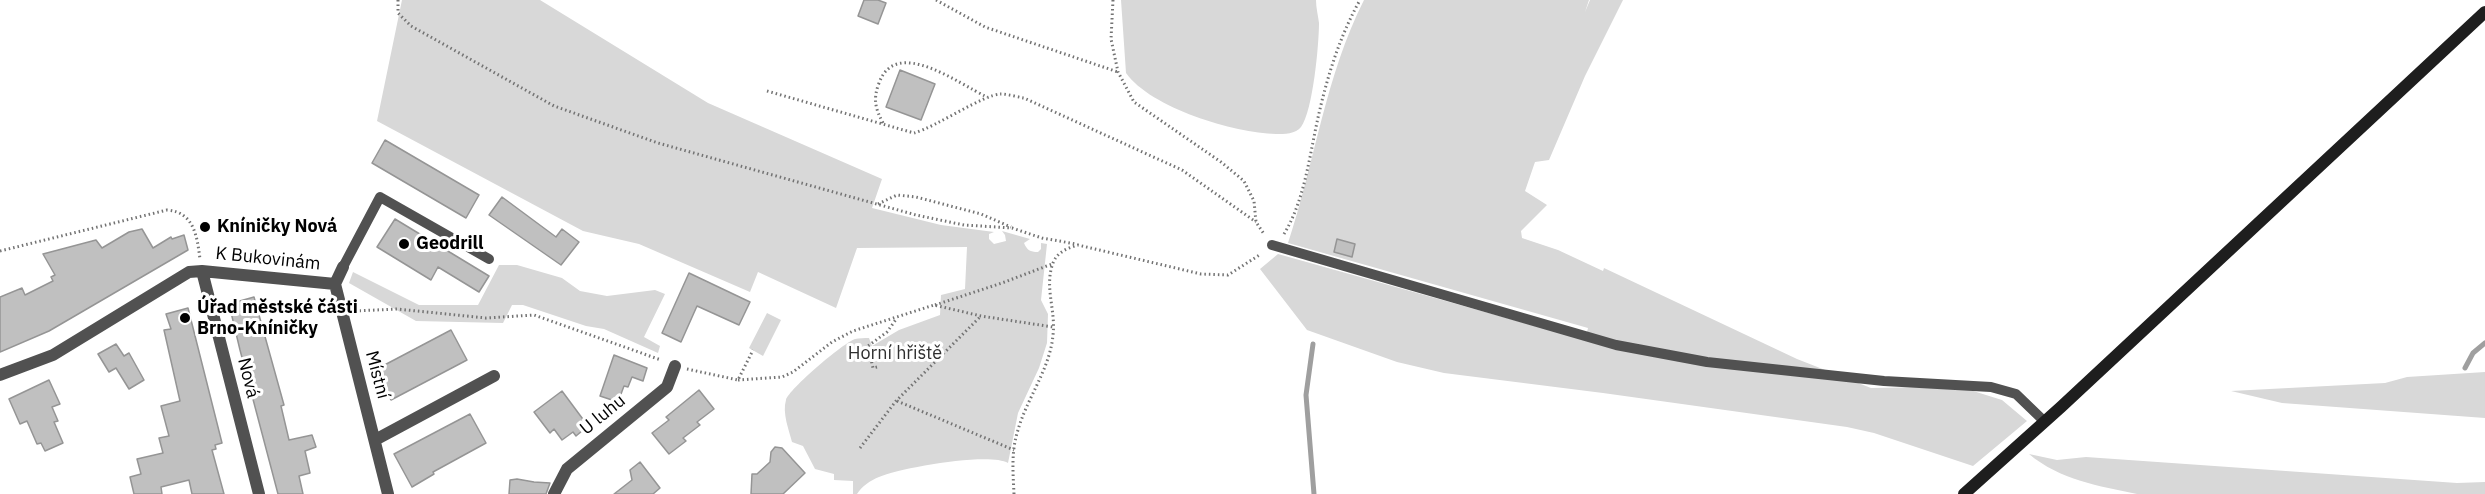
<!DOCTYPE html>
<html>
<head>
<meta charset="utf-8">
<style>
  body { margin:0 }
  canvas { display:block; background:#fff }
</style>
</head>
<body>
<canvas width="2485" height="494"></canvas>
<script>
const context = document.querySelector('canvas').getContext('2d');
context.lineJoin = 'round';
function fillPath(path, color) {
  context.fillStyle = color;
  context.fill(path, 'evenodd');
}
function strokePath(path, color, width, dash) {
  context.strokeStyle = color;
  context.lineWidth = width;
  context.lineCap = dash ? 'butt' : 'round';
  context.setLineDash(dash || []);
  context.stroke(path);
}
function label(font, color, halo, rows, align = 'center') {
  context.font = font + ' "IBM Plex Sans",sans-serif';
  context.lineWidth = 6;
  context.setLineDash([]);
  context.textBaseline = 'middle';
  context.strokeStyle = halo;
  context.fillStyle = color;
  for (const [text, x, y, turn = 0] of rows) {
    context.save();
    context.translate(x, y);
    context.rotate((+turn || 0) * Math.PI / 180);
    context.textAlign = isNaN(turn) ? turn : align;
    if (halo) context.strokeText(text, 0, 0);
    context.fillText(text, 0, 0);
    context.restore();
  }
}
fillPath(new Path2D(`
  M402,0H540L708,103L882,179L872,208L941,225L994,232L989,234V239L994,244L1006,241L1005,235L1002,231L1030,239L1024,243C1027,250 1030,252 1038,252L1041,249V243L1047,244L1041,300L1048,314L1047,343L1039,368L1018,413L1008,463C989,452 900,468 879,477C871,480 861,487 857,494H853V481L834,480V474L815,469L803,446L792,442C789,430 782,413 786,400C789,389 843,343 855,339C859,338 865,338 869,338L872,346L899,330L940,315L941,295L965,289L967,247L857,248L836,308L758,272L750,292L639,244L583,231L377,121Z
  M1121,0H1316C1316,8 1318,15 1319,23C1319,44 1313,111 1301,127C1296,134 1284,134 1276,134C1234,133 1151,108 1126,73Z
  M1364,0H1589L1585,12L1590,0H1623L1585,76L1549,160L1535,162L1525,191L1547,205L1521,231L1522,238L1558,250L1603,271L1604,268L1797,359L1871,388L1926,387L1970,390L2002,400L2027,421L1973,466L1874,433L1847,427L1603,393L1444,373L1397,362L1307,330L1260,269L1278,254L1585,340L1588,328L1288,243C1315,162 1325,77 1364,0Z
  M499,265H517L562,278L580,291L607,296L655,290L665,294L644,337L660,346L658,353L604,329L586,326L523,305H512L503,323L416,321L349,283L353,272L419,305H478Z
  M767,313L781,320L763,356L749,348Z
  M2485,372V418L2282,403L2231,391L2385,383L2407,377Z
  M2029,454L2057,460L2086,457L2457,483L2485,482V494H2137C2099,486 2060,480 2029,454Z`), '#d8d8d8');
strokePath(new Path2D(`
  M1313,344L1306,395L1314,494
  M2465,368L2473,353L2485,343`), '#9f9f9f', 5);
const building = new Path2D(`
  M864,0H878L886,3L878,24L858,16Z
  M900,70L935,84L921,120L886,107Z
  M385,140L479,195L466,218L372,163Z
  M502,197L556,237L562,229L579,242L561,265L489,215Z
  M395,219L489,276L479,292L438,267L431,280L377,247Z
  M142,229L153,248L171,237L172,239L184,235L188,250L49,331L0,352V297L22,288L25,295L53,281L51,277L55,275L43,254L96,240L102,248L129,232Z
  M1337,239L1355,244L1352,257L1334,252Z
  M689,273L750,302L739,325L697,306L681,342L662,333Z
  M254,297L284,405L281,406L289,440L312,435L316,447L305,451L310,473L299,476L303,494H278L240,350L229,304Z
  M188,308L222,443L215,445L216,449L212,450L224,494H192L189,480L161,487L162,494H134L130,477L141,474L137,459L163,453L159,438L169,436L161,406L180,401L164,330L171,329L166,314Z
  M451,330L467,360L391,400L375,370Z
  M116,344L124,356L129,353L144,380L129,389L116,368L109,372L98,354Z
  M614,355L647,368L643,381L632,377L628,387L624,386L618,402L600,396Z
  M49,380L60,404L52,407L58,421L54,422L63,443L45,451L41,443L37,444L27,421L20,424L9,399Z
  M699,390L714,409L697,422L700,425L683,438L686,441L669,454L652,433L669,420L666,417Z
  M562,391L588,426L576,436L573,432L562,440L554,429L550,433L534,412Z
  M470,414L486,443L433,472L434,474L412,487L394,454Z
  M775,447L782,448L805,473L783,494H751L752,474H757L770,462L771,452Z
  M640,462L660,488L653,494H614L632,480L630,470Z
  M517,479L534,482L550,483L546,494H509L510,480Z`);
fillPath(building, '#c0c0c0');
strokePath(building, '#959595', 1.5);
strokePath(new Path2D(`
  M398,0V13L411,26L554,106L658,143L916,215L964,225L1012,228L1042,238L1076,244
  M936,0L985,27L1118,72
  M1113,0L1111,39L1118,72L1134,102L1221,162L1244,181L1254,201L1256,222L1264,234
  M767,91L914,133C936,127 984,94 1001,94C1008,94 1017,97 1024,98L1182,170L1256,222
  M883,123C875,108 873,99 879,83C896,36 959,84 987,97
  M878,204L897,195L916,197L981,214L1011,227
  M1284,234C1306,198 1310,150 1320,109C1329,71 1341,34 1360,0
  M0,251L167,210C194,212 197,236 200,259
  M935,305L1002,283L1052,264
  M355,311L397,309L486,318L534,315L661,360
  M877,367L873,368L868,346L887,332L897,318
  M687,369L738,380L753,350
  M738,380L782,377L793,372L832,342L853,331L934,305L981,316L1053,327
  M897,401L1014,450
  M860,448L896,401L981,316
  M1014,494C1013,472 1011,451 1018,430C1027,398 1050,369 1053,335C1056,310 1044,287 1053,263C1057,252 1068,248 1078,245L1201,274L1228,275L1261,254`), '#737373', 3, [1.5, 3]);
strokePath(new Path2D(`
  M1272,245L1616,345L1707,362L1884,381L1991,387L2016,394L2044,421
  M343,267L380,197L489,259`), '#515151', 10);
strokePath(new Path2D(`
  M202,271L259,494
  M335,284L388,494
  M335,284L343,267
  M0,375L53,355L189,272L202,271L335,284
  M375,440L494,376
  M554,494L567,469L667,387L675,366`), '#515151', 12);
strokePath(new Path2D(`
  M1964,494L2061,407L2485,12`), '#1e1e1e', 12);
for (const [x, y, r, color] of [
  [205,227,6,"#000"],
  [404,244,6,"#000"],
  [185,318,6,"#000"]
]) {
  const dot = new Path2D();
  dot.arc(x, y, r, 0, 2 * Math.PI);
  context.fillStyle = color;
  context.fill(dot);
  strokePath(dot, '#fff', 2);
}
label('bold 18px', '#000', '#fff', [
  ["Kníničky Nová",217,227],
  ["Geodrill",416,244],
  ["Úřad městské části",197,308],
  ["Brno-Kníničky",197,329]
], 'left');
label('18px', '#000', '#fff', [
  ["K Bukovinám",268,259,6],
  ["Místní",377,375,75],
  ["Nová",248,378,76],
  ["U luhu",603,415,-39]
]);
label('18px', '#2f2f2f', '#fff', [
  ["Horní hřiště",895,354]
]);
</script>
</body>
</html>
